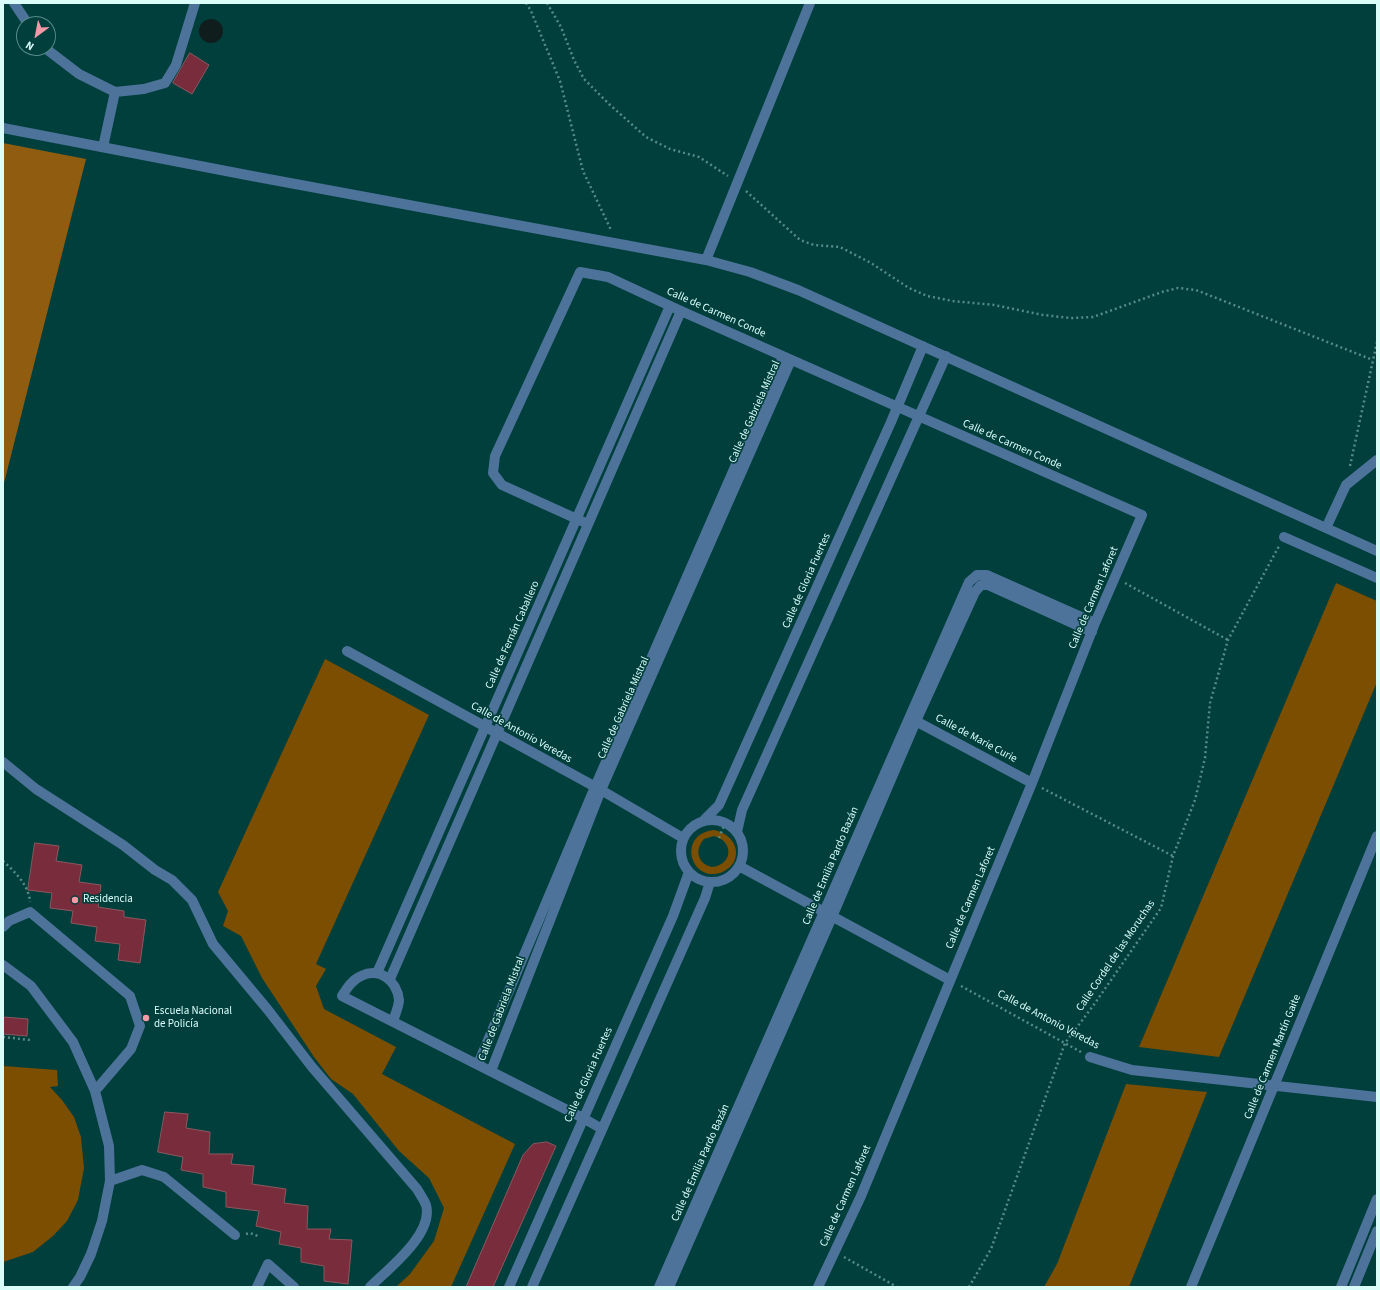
<!DOCTYPE html>
<html>
<head>
<meta charset="utf-8">
<style>
  body { margin:0 }
  #map { position:relative; width:1380px; height:1290px; overflow:hidden; background:#003f3c; font-family:"Source Sans 3",sans-serif }
  canvas { display:block }
  .frame { position:absolute; inset:0; border:4px solid #dafdfa; pointer-events:none }
  .north { position:absolute; left:16px; top:16px; width:40px; height:40px; box-sizing:border-box; background:#003f3c; border:1px solid #578b88; border-radius:50%; rotate:212deg; font-size:11px; font-weight:700; line-height:16px; text-align:center; color:#dafdfa }
  .north::after { content:''; display:block; margin:auto; width:14px; height:18px; background:#f49aa7; clip-path:polygon(50% 0,100% 100%,50% 72%,0 100%) }
</style>
</head>
<body>
<div id="map">
<canvas width="1380" height="1290"></canvas>
<div class="frame"></div>
<div class="north">N</div>
</div>
<script>
const context = document.querySelector('canvas').getContext('2d');
context.lineJoin = 'round';
function fillPath(path, color) {
  context.fillStyle = color;
  context.fill(path, 'evenodd');
}
function strokePath(path, color, width, dash) {
  context.strokeStyle = color;
  context.lineWidth = width;
  context.lineCap = dash ? 'butt' : 'round';
  context.setLineDash(dash || []);
  context.stroke(path);
}
function label(font, color, halo, rows, align = 'center') {
  context.font = font + ' "Source Sans 3",sans-serif';
  context.lineWidth = 3.5;
  context.setLineDash([]);
  context.textBaseline = 'middle';
  context.strokeStyle = halo;
  context.fillStyle = color;
  for (const [text, x, y, turn = 0] of rows) {
    context.save();
    context.translate(x, y);
    context.rotate((+turn || 0) * Math.PI / 180);
    context.textAlign = isNaN(turn) ? turn : align;
    if (halo) context.strokeText(text, 0, 0);
    context.fillText(text, 0, 0);
    context.restore();
  }
}
fillPath(new Path2D(`
  M1336,583L1377,601V682L1219,1057L1139,1047Z
  M325,659L429,715L316,964L326,969L316,986L324,1009L396,1047L382,1074L515,1144L451,1287H396L410,1274L434,1241L444,1208L429,1178L399,1151L353,1094L331,1079L314,1057L262,978L241,936L223,926L228,911L218,892Z
  M714,830C729,833 741,846 734,862C731,867 725,871 720,873C690,882 677,834 714,830ZM714,836C734,841 733,865 712,867C698,864 694,850 704,839Z
  M3,1066L57,1070L58,1086L50,1087L62,1100L74,1117L81,1137L84,1168L78,1200L67,1221L53,1236L33,1252L3,1262Z
  M1126,1084L1207,1092L1129,1287H1044L1057,1264Z`), '#7b4e01');
fillPath(new Path2D(`
  M3,143L86,159L3,487Z`), '#905d10');
fillPath(new Path2D(`
  M199 31a12 12 0 1 1 24 0a12 12 0 1 1-24 0Z`), '#0f1e1d');
const building = new Path2D(`
  M190,53L209,65L192,94L173,83Z
  M35,843L59,846L56,861L82,865L79,882L101,885L98,907L124,911V917L146,920L140,963L118,960L120,944L95,941L97,927L71,923L73,911L50,908L52,893L28,890Z
  M3,1017L28,1019L27,1036L3,1034Z
  M165,1112L188,1114L186,1128L210,1132L209,1154H233L231,1164L254,1166L252,1184L286,1189L284,1203L308,1206L307,1229H331L329,1239L352,1240L348,1284L324,1281V1266L301,1262V1248L279,1244L281,1232L256,1226L259,1211L226,1207V1192L203,1187V1174L181,1170L183,1157L158,1152Z
  M547,1142L556,1146L493,1287H466L523,1155L533,1144Z`);
fillPath(building, '#782c3c');
strokePath(building, '#8d575f', 1);
strokePath(new Path2D(`
  M526,3L531,11L560,81L583,171L611,230
  M547,3L561,27L574,60L584,79L609,104L646,137L670,149L699,157L728,176
  M746,191L800,240L814,245L840,247L871,263L909,288L927,296L953,301L994,305L1043,315L1071,318L1093,317L1162,292L1178,288L1196,290L1373,360
  M1350,466L1377,342
  M1125,583L1228,640
  M1042,788L1173,856
  M719,838L725,823
  M3,861C14,871 29,885 30,902
  M961,986L1081,1052
  M3,1037L30,1040
  M246,1234L250,1233L258,1236
  M844,1257L897,1287
  M969,1287L991,1249L1065,1043L1093,1006L1161,908L1173,856L1195,800L1205,758L1210,703L1228,640L1279,546`), '#578b88', 2.5, [2, 3]);
strokePath(new Path2D(`
  M14,3L28,24
  M45,48L79,74L115,92L144,89L165,83L176,65L195,3
  M3,128L252,176L706,260L750,272L798,290L1377,551
  M103,147L115,92
  M706,260L810,3
  M588,524L502,485L493,473L495,456L580,272L608,277L681,311L1142,515L1095,623L1032,783L861,1196L818,1287
  M1326,528L1346,485L1377,460
  M1284,537L1377,578
  M347,651L601,790L683,838
  M910,718L1032,783
  M3,762L36,789L123,845L155,870L172,880L192,900L213,944L268,1010L312,1067L417,1189C420,1194 424,1200 426,1205C434,1234 388,1269 370,1287
  M681 851a31 31 0 1 1 62 0a31 31 0 1 1-62 0Z
  M704,820L719,805L891,422L923,346
  M737,832L742,810L946,356
  M739,866L950,980
  M3,927L9,921L30,912L130,996L140,1026L131,1049L95,1091
  M3,965L31,986L73,1042L95,1091L109,1146L110,1181L102,1221L91,1254L80,1277L73,1287
  M377,973L670,306
  M390,979L681,311
  M393,1021C395,1015 399,1006 399,1000C397,981 380,967 361,976C352,980 347,988 342,996L583,1118L602,1129
  M1090,1057L1132,1070L1377,1097
  M478,1064L595,787L783,357
  M491,1071L601,790L791,360
  M110,1181L142,1170L164,1177L235,1235
  M257,1287L268,1264L294,1287
  M509,1287L673,916L689,872
  M532,1287L705,898L710,882
  M659,1287L969,582L977,575H987L1095,623
  M669,1287L832,917L916,721L975,592L981,585H988L1092,632
  M1191,1287L1377,836
  M1341,1287L1377,1199
  M1354,1287L1377,1231`), '#4d739a', 10);
for (const [x, y, r, color] of [
  [75,900,4,"#f49aa7"],
  [146,1018,4,"#f49aa7"]
]) {
  const dot = new Path2D();
  dot.arc(x, y, r, 0, 2 * Math.PI);
  context.fillStyle = color;
  context.fill(dot);
  strokePath(dot, '#003f3c', 1.5);
}
label('11px', '#dafdfa', '#003f3c', [
  ["Calle de Carmen Conde",716,313,24],
  ["Calle de Gabriela Mistral",755,412,-66],
  ["Calle de Carmen Conde",1012,445,24],
  ["Calle de Gloria Fuertes",807,581,-66],
  ["Calle de Carmen Laforet",1094,598,-67],
  ["Calle de Fernán Caballero",513,635,-66],
  ["Calle de Gabriela Mistral",624,708,-66],
  ["Calle de Antonio Veredas",521,733,29],
  ["Calle de Marie Curie",976,739,28],
  ["Calle de Emilia Pardo Bazán",831,866,-67],
  ["Calle de Carmen Laforet",971,898,-67],
  ["Calle Cordel de las Moruchas",1116,956,-56],
  ["Calle de Gabriela Mistral",502,1009,-69],
  ["Calle de Antonio Veredas",1048,1020,28],
  ["Calle de Carmen Martín Gaite",1273,1057,-68],
  ["Calle de Gloria Fuertes",589,1075,-66],
  ["Calle de Emilia Pardo Bazán",701,1163,-66],
  ["Calle de Carmen Laforet",846,1196,-66]
]);
label('11px', '#dafdfa', '#003f3c', [
  ["Residencia",83,900],
  ["Escuela Nacional",154,1012],
  ["de Policía",154,1025]
], 'left');
</script>
</body>
</html>
